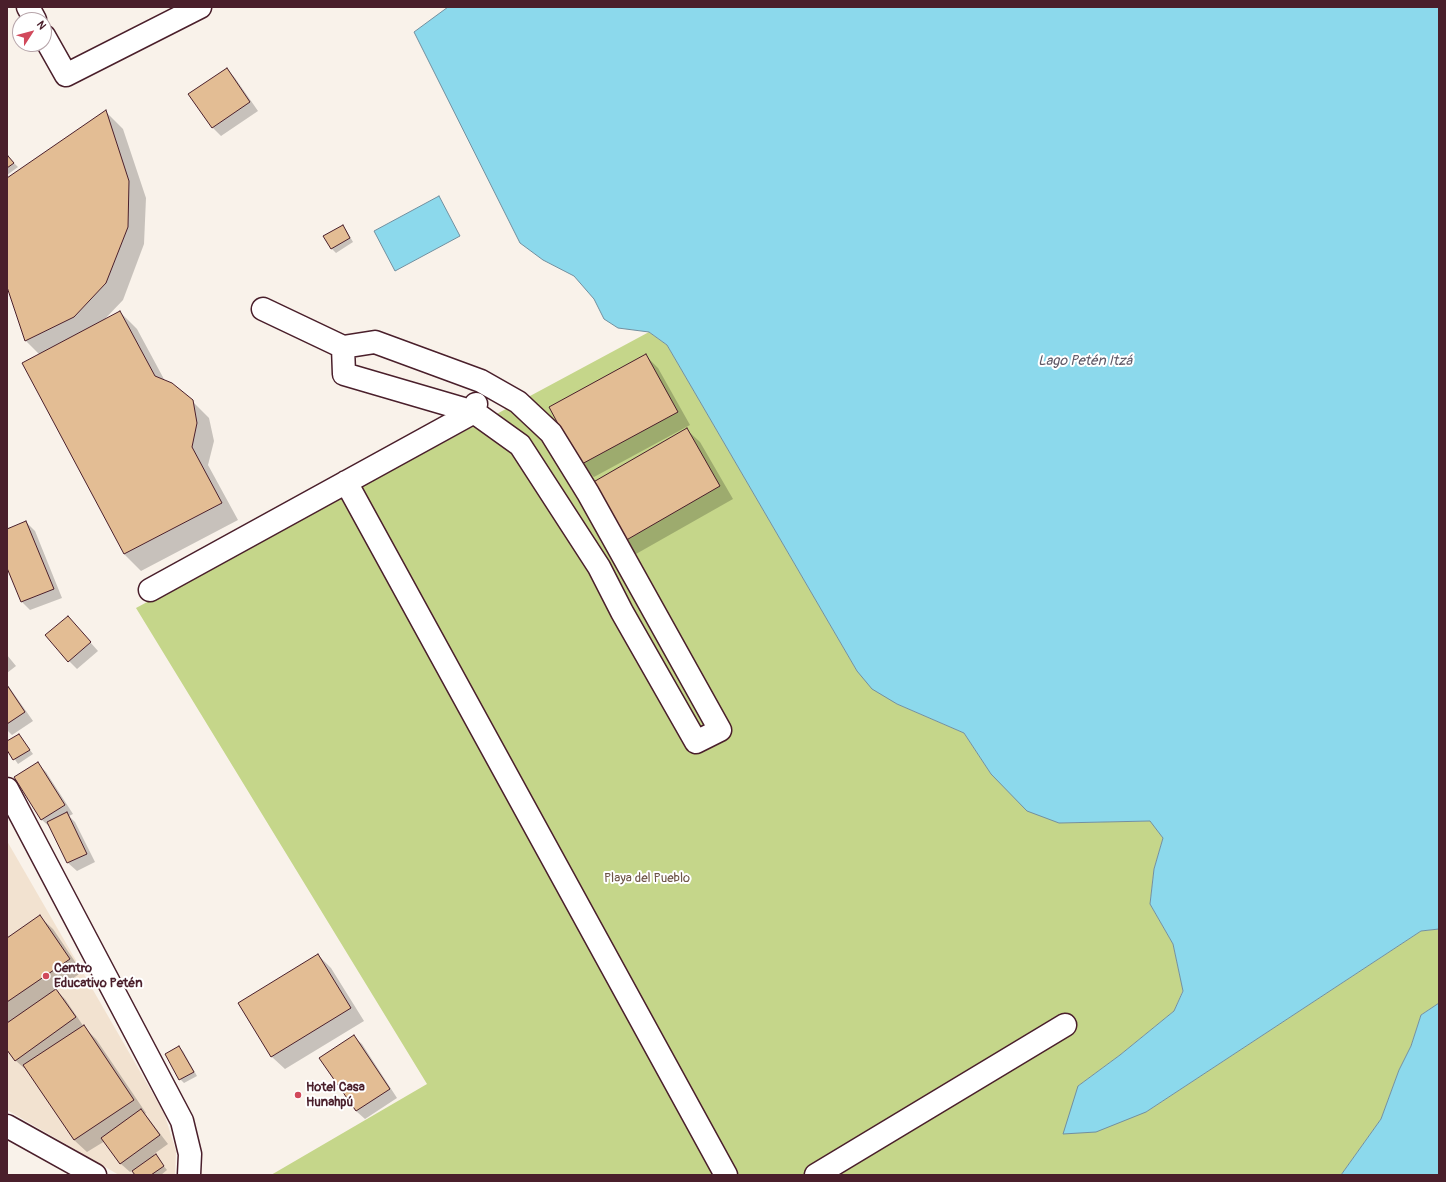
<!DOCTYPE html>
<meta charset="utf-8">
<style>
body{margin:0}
#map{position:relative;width:1446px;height:1182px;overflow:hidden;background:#f9f2ea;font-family:Pangolin,sans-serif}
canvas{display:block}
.frame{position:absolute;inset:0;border:8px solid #4a1f2b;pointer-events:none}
.north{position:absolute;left:12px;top:12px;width:40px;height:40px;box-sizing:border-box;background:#fff;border:1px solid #b7a5aa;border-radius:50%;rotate:54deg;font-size:11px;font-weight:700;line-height:16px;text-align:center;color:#4a1f2b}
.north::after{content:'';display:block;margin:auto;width:14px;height:18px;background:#d1495b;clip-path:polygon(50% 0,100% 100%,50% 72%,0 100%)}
</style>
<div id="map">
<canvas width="1446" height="1182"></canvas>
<div class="frame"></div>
<div class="north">N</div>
</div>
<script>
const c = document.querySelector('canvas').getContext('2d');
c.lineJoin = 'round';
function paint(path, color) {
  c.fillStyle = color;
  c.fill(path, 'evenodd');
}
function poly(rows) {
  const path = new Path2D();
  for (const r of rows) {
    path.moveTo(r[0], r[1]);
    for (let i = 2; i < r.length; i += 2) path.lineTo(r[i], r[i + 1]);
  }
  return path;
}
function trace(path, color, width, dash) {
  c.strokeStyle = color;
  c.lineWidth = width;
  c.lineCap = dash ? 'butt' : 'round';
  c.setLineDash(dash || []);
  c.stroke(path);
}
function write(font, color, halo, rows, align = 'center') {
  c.font = font + ' Pangolin,sans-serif';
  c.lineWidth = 4;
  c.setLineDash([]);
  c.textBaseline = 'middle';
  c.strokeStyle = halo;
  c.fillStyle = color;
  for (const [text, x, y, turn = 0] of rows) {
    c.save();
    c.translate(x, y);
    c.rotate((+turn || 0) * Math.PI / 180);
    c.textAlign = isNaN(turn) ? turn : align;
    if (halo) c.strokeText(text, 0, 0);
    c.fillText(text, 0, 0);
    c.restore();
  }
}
paint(poly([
 [7,841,164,1113,176,1151,175,1175,119,1175,7,1110]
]), '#f2e2d0');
paint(poly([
 [649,332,667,345,857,671,897,704,964,733,991,774,1059,823,1151,821,1163,838,1154,869,1150,904,1173,944,1183,990,1174,1011,1120,1055,1078,1086,1146,1112,1421,931,1439,929,1439,1003,1421,1015,1411,1046,1399,1070,1381,1119,1341,1175,271,1175,427,1084,136,608]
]), '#c5d68a');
const water = poly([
 [448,7,1439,7,1439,929,1421,931,1146,1112,1096,1132,1063,1134,1078,1086,1120,1055,1174,1011,1183,991,1173,944,1150,904,1154,869,1163,838,1150,821,1059,823,1027,811,991,774,964,733,897,704,872,689,857,671,667,345,649,332,618,328,604,319,594,299,574,276,543,260,520,243,414,32,448,7],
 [439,196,460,236,395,271,374,231,439,196],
 [1439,1003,1439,1175,1341,1175,1381,1119,1399,1070,1411,1046,1421,1015,1439,1003]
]);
paint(water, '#8cd9ec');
trace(water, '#728f9f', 1);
paint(poly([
 [227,69,235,78,258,111,221,136,213,128,190,94],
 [106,112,123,129,146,198,144,244,123,300,103,321,120,312,137,329,165,381,192,401,209,418,214,441,208,465,238,520,141,571,124,554,40,355,26,341,7,284,7,179],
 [8,157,18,167,7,175,7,158],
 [342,226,346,230,353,242,336,253,332,249,325,236],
 [645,355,658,368,690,425,594,477,581,464],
 [687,430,700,442,733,499,636,554,624,541],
 [26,522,35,531,62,598,30,610,22,602,7,565,7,530],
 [68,617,98,651,77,669,69,661],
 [7,655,16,666,7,673],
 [7,684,33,721,12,735,7,730],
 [19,735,33,754,18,764,7,748,7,742],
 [37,763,46,772,73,814,69,816,75,822,95,862,77,871,68,863,51,828,42,820,15,777],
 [40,917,53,929,82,972,56,990,65,999,84,1027,96,1039,146,1113,145,1114,168,1144,154,1154,167,1170,161,1175,136,1175,133,1170,130,1172,121,1164,105,1141,87,1152,74,1140,26,1067,24,1068,15,1060,7,1048,7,939],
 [318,955,331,968,364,1021,285,1069,272,1057,239,1003],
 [353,1036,362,1044,397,1098,365,1119,356,1111,321,1058],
 [179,1047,183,1051,197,1076,184,1083,180,1079]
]), '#0003');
const building = poly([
 [227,68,250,102,212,128,188,94,227,68],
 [106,110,129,181,128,227,106,283,74,317,25,341,7,287,7,178,106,110],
 [8,156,14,163,7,168,7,157,8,156],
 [343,225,350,238,331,249,323,236,343,225],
 [120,311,155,376,172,383,193,400,197,423,192,447,222,503,124,554,22,363,120,311],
 [646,354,678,412,580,465,549,407,646,354],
 [687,428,720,486,623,542,590,484,687,428],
 [26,521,54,589,21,602,7,568,7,529,26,521],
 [68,616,91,642,68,662,45,635,68,616],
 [7,685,25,712,7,724,7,685],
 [19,734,30,750,13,760,7,750,7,741,19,734],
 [38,762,65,805,41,820,14,777,38,762],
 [67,812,87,854,67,863,47,822,67,812],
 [40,915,70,959,7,1002,7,938,40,915],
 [318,954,351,1008,271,1057,238,1003,318,954],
 [56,989,76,1017,15,1061,7,1050,7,1023,56,989],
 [84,1025,134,1100,74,1140,23,1065,84,1025],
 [354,1035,390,1089,356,1111,319,1058,354,1035],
 [179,1046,194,1072,179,1080,165,1054,179,1046],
 [141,1109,160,1135,120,1164,101,1138,141,1109],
 [156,1154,164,1166,151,1175,135,1175,132,1171,156,1154]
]);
paint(building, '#e3bd94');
trace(building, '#4a1f2b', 1);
const minor = poly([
 [28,7,35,20],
 [44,36,66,75,200,7],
 [263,309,343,347,375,342,481,381,518,402,551,433,588,493,720,730,696,742,622,612,599,567,520,445,474,412,344,374,343,347],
 [346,482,726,1175],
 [150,590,474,412,476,404],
 [7,789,182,1121,190,1154,189,1175],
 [7,1126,95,1175],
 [816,1175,1065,1025]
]);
trace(minor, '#4a1f2b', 25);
trace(minor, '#fff', 22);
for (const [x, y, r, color] of [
 [46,976,4,"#d1495b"],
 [298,1095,4,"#d1495b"]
]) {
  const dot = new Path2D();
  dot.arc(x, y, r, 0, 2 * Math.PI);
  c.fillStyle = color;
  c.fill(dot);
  trace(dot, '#fff', 1.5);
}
write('13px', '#6f5648', '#fff', [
 ["Playa del Pueblo",647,879]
]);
write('bold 13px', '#4a1f2b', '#fff', [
 ["Centro",54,969],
 ["Educativo Petén",54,984],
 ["Hotel Casa",306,1088],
 ["Hunahpú",306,1103]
], 'left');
write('italic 14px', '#5e5765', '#fff', [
 ["Lago Petén Itzá",1085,361]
]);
</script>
